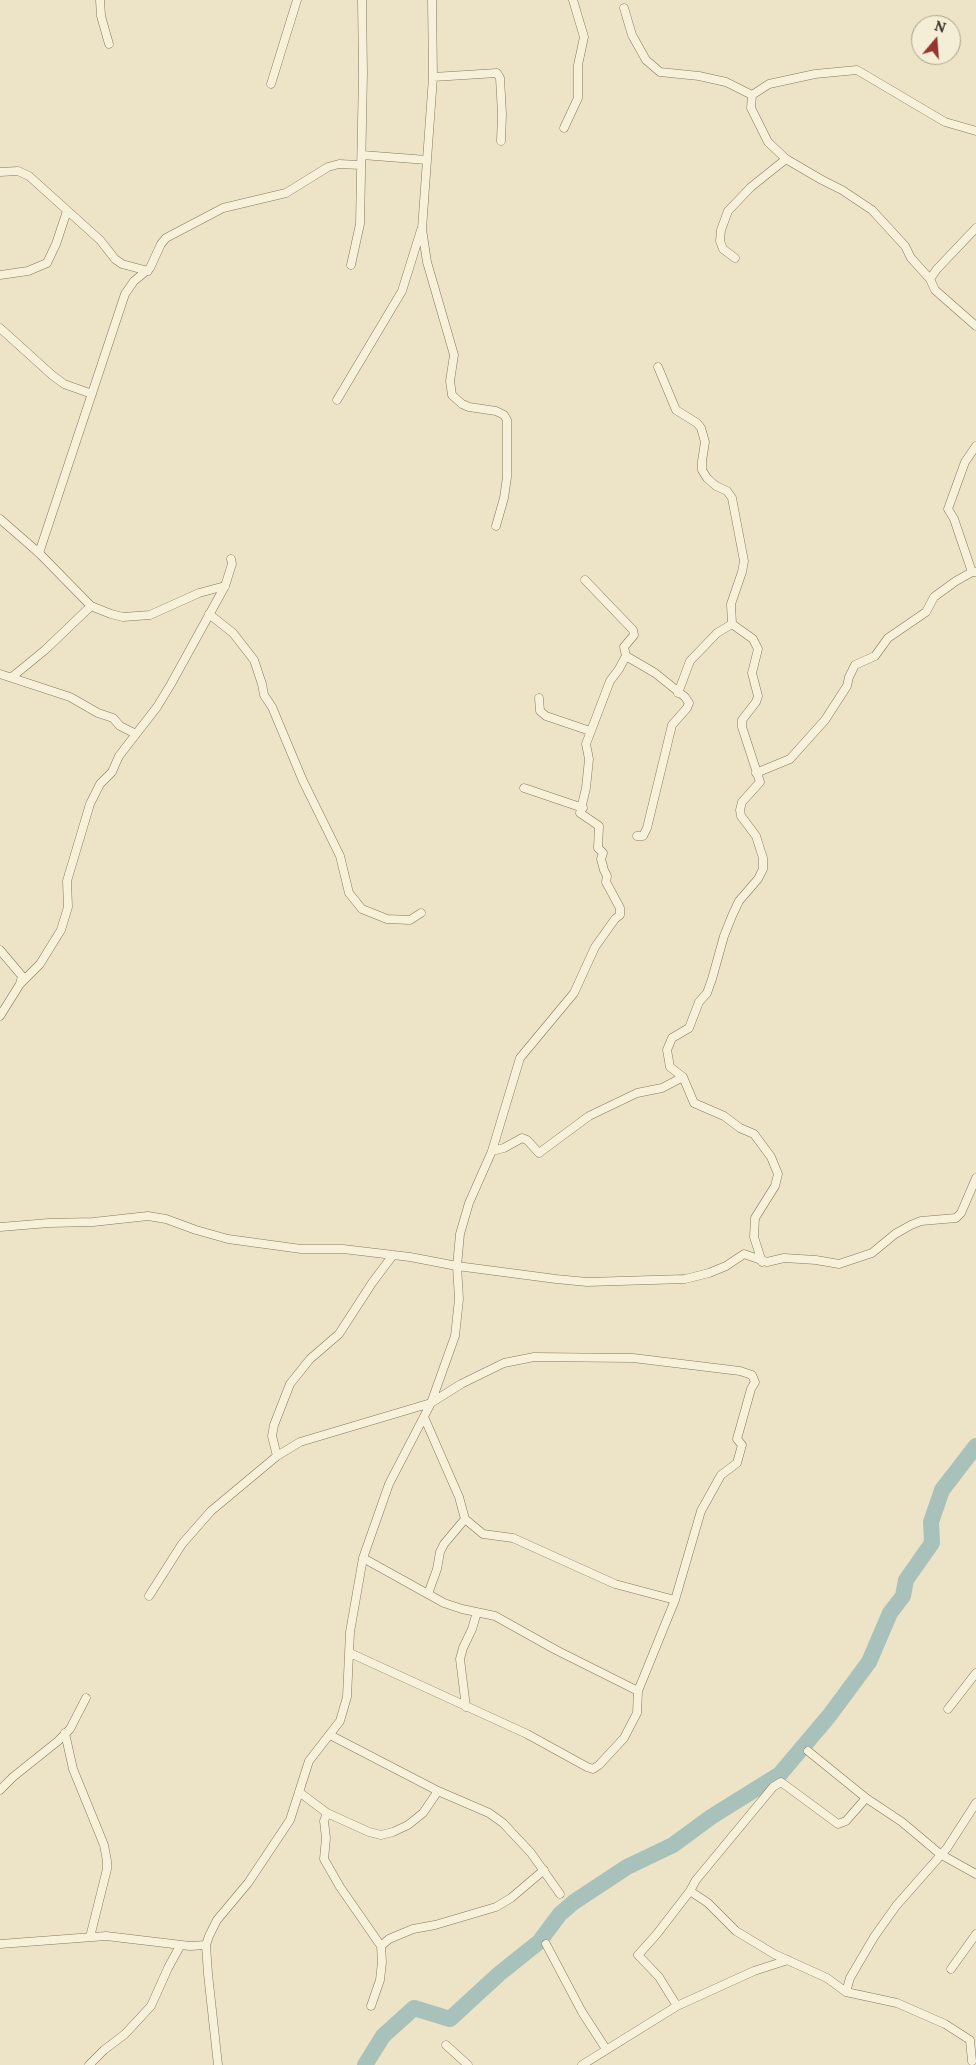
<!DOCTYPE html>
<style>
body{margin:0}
#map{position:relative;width:976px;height:2065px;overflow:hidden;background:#ede4c7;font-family:Lora,serif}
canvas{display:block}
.north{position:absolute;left:911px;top:15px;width:50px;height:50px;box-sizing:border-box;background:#f4eed6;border:1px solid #a9a18d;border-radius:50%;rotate:18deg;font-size:14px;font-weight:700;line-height:20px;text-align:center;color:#382d20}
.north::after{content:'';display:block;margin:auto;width:18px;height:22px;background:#94352f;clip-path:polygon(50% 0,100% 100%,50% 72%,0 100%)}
</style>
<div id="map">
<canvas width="976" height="2065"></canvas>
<div class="north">N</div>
</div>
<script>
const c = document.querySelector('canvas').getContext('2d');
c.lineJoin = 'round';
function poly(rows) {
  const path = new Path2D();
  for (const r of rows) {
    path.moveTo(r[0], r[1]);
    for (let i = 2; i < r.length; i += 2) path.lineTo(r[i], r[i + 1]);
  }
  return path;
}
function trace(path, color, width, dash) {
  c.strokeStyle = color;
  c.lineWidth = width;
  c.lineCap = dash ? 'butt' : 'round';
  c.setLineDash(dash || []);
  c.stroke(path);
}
trace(poly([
 [365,2065,383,2036,414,2008,450,2019,499,1974,539,1942,560,1914,574,1902,627,1867,673,1845,711,1817,780,1774,829,1716,869,1662,890,1613,903,1596,906,1580,932,1543,931,1522,942,1490,976,1446]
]), '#a8c1bb', 16);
const street = poly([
 [100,0,101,16,109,44],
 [432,0,433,77,422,229,427,262,454,355,450,381,452,395,462,404,469,407,496,411,504,415,507,420,507,477,504,498,496,526],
 [624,8,632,35,646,60,660,72,699,76,726,82,752,95,769,84,815,74,857,70,945,122,976,131],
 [433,77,497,73,500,78,502,114,501,141],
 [271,84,297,0],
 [752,95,751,108,768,142,786,159,822,180,842,190,872,210,905,246,911,258,930,279,935,290,976,326],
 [564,128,578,98,578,65,584,37,573,0],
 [362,155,427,160],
 [0,172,18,171,29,176,100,240,115,259,122,264,148,271],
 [735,258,723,249,720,241,721,230,728,211,751,187,786,159],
 [351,265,360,224,363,73,362,0],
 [0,275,28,271,47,263,56,244,67,211],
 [930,279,937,269,976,228],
 [0,328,52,375,64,384,92,394],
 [658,367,676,410,697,423,701,428,705,442,702,461,702,470,707,478,716,486,727,491,732,498,744,561,742,572,731,604,732,624],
 [337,400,402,291,421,230],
 [0,519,39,553,91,606,111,614,123,617,150,615,199,593,225,586],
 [39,553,125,294,134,281,150,268,161,244,166,238,223,208,286,193,328,167,339,164,360,165],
 [972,572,954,519,948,509,965,462,976,446],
 [585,580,633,630,634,635,624,647,626,656,655,673,685,697,689,703,687,708,672,725,647,828,643,836,637,836],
 [209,614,233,633,254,660,262,684,264,695,272,707,303,781,340,856,349,893,362,909,387,919,410,920,421,913],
 [732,624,753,639,758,649,752,673,758,696,756,702,742,720,742,727,760,782,742,802,740,810,741,816,756,836,763,858,763,869,758,879,739,901,732,916,724,936,712,979,707,993,699,1002,689,1028,672,1038,667,1050,670,1067,683,1077,694,1103,724,1116,740,1128,754,1134,771,1157,778,1174,775,1186,755,1218,754,1237,762,1262],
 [0,674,70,697,98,713,113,718,120,726,136,734],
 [12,677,45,650,91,606],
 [678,693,690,661,717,633,732,624],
 [539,698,540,711,546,716,590,731],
 [756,773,790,759,825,720,847,686,849,677,855,665,875,656,888,638,926,612,934,597,956,581,972,572,976,572],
 [524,788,583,808],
 [0,950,22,976,20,984],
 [0,1016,20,984,40,964,61,930,68,907,67,881,90,804,100,784,112,772,119,756,157,707,171,684,225,586,232,564,231,559],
 [492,1151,504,1148,522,1138,527,1140,539,1153,589,1116,637,1093,662,1088,683,1077],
 [0,1227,49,1223,93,1222,148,1216,166,1219,196,1230,228,1239,301,1249,343,1249,410,1257,457,1266,556,1279,587,1282,685,1279,709,1273,726,1266,744,1254,767,1262,784,1258,816,1260,839,1264,872,1253,895,1234,911,1225,921,1221,956,1218,961,1213,976,1178],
 [424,1417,459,1497,465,1519,483,1534,513,1538,615,1584,675,1600],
 [277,1456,272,1436,274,1425,290,1384,310,1359,339,1334,372,1283,393,1255],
 [363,1558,444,1603,462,1609,495,1616,556,1650,638,1691],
 [428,1594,437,1569,440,1552,444,1544,465,1519],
 [149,1596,182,1544,211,1511,277,1456,300,1442,431,1403,461,1384,504,1363,534,1357,633,1358,740,1371,752,1375,755,1382,751,1389,737,1439,742,1445,737,1463,721,1475,701,1511,675,1600,638,1691,637,1713,624,1738,599,1765,593,1769,587,1767,527,1734,350,1653],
 [466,1707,460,1659,463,1648,472,1629,477,1612],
 [948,1709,976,1673],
 [65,1733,73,1769,104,1845,107,1861,107,1869,90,1937],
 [330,1735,438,1791,489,1813,503,1823,531,1853,560,1894],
 [808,1751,866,1798,902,1822,940,1854,976,1874],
 [0,1790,13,1777,58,1741,70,1729,86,1698],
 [299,1792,327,1813,369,1832,381,1835,393,1832,408,1825,423,1813,438,1791],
 [327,1813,324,1821,326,1838,324,1859,340,1887,381,1946,382,1962,380,1980,371,2006],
 [690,1891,708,1903,736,1931,774,1954,827,1978,846,1992,897,2003,945,2024,970,2040,972,2061],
 [0,1944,106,1936,190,1946,206,1945],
 [546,1944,582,2012,606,2049],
 [381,1946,389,1939,413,1929,435,1925,496,1907,511,1898,544,1870],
 [951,1969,976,1934],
 [846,1992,850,1978,874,1937,896,1906,947,1848,976,1803],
 [677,2006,659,1977,638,1955,656,1935,690,1891,696,1880,773,1787,781,1782,838,1824,846,1821,866,1798],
 [446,2045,468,2065],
 [89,2065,104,2050,125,2034,151,2006,168,1968,180,1946],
 [218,2065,208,1974,206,1945,209,1936,217,1920,248,1883,290,1820,309,1761,340,1721,347,1697,350,1632,363,1558,389,1484,431,1403,455,1336,459,1299,457,1266,460,1234,469,1203,492,1151,520,1058,574,993,595,947,615,919,620,915,620,908,606,882,607,876,604,870,601,859,603,853,598,848,599,826,580,813,586,788,589,759,586,744,610,681,619,669,626,656],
 [582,2065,677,2006,754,1971,788,1960]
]);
trace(street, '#88765d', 9);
trace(street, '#f8f1da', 8);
</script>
